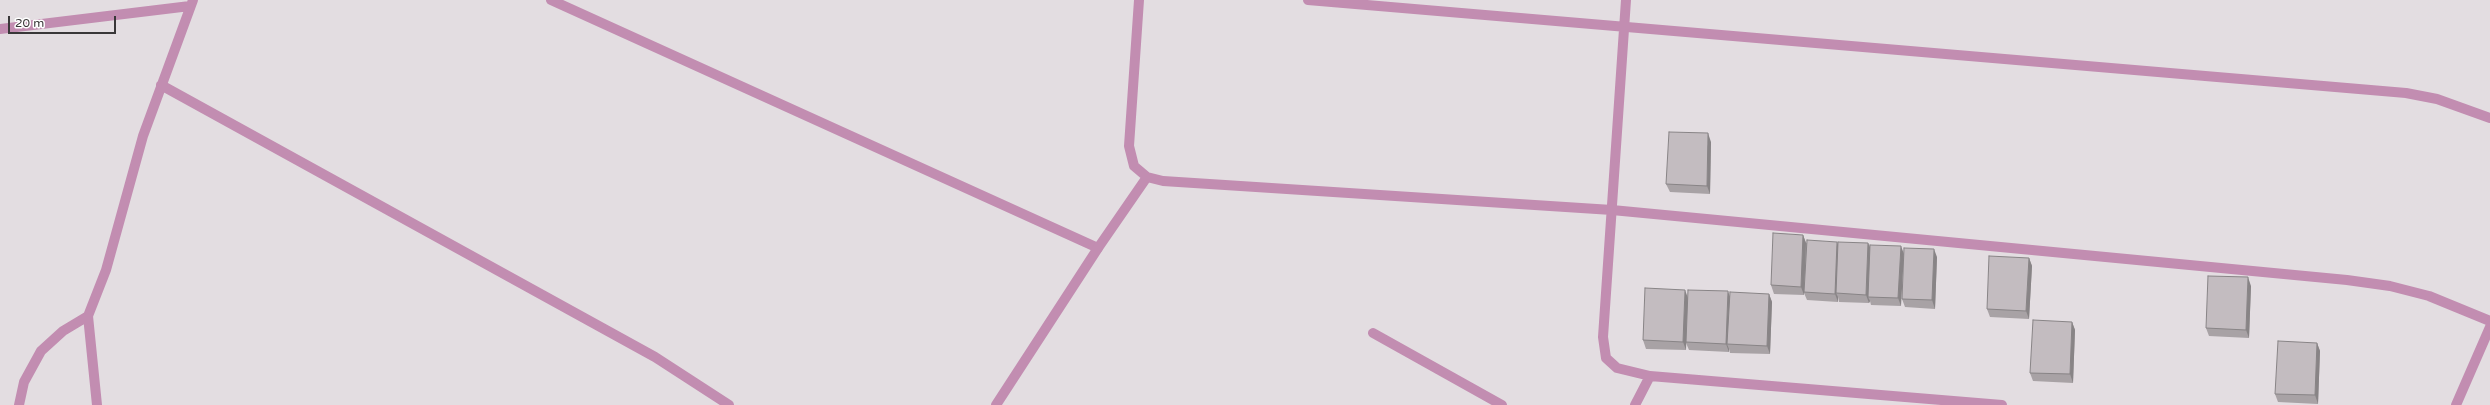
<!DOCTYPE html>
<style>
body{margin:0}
#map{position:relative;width:2490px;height:405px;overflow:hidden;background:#e3dde1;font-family:"Varela Round",sans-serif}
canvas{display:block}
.scale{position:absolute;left:8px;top:16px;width:108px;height:18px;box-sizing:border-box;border:2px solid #393738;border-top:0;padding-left:5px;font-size:12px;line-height:14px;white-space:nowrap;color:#393738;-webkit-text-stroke:3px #fff;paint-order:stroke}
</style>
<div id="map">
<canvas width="2490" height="405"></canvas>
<div class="scale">20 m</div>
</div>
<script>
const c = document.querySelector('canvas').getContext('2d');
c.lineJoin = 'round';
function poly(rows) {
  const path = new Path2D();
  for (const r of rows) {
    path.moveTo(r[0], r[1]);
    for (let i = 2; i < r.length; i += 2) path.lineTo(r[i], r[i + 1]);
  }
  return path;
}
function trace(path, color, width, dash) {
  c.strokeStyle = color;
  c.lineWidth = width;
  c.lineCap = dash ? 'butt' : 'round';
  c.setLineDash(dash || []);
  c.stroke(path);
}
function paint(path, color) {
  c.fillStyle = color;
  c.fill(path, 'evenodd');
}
trace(poly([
 [551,0,1098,248]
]), '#c28db1', 10);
trace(poly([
 [1139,0,1129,146,1134,166,1147,177,1163,181,1612,210,2347,280,2390,286,2429,296,2490,321],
 [1308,0,2406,93,2437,99,2490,118],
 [1626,0,1603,337,1606,358,1617,368,1650,376,2002,405],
 [0,29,190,6],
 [161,85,655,357,729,405],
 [1373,333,1502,405],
 [19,405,24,382,41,351,63,331,88,316],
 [97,405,88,316,106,270,143,136,193,0],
 [996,405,1098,248,1147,177],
 [1635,405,1650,376],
 [2456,405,2490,327]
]), '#c28db1', 10);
paint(poly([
 [1711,142,1710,194,1670,192,1666,184],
 [1803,235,1806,243,1838,246,1868,243,1870,247,1901,246,1901,306,1871,305,1870,301,1869,303,1839,302,1838,297,1838,302,1807,300,1804,293,1804,295,1774,294,1771,285],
 [1937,257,1935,309,1905,307,1902,299],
 [2029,258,2032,266,2029,319,1990,317,1987,309],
 [2251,286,2249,338,2209,336,2206,328],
 [1769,294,1772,302,1770,354,1730,353,1729,349,1729,352,1689,350,1686,343,1686,350,1646,349,1643,340,1688,298],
 [2072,322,2075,330,2073,383,2033,381,2030,373],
 [2317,343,2320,351,2318,404,2278,402,2275,394]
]), '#a8a2a5');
paint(poly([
 [1708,133,1711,142,1710,194,1707,186],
 [1803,235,1806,243,1804,295,1801,287],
 [1837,242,1840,250,1836,293,1838,297,1838,302,1835,294],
 [1868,243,1872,252,1868,297,1870,301,1869,303,1866,295],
 [1901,246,1904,254,1901,306,1898,298],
 [1934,249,1937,257,1935,309,1932,300],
 [2029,258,2032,266,2029,319,2026,311],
 [2248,277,2251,286,2249,338,2246,330],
 [1685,290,1688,298,1686,350,1683,342],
 [1728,291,1731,300,1727,344,1729,349,1729,352,1726,344],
 [1769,294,1772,302,1770,354,1767,346],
 [2072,322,2075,330,2073,383,2070,374],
 [2317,343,2320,351,2318,404,2315,395]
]), '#888486');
const building = poly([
 [1669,132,1708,133,1707,186,1666,184,1669,132],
 [1773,233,1803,235,1801,287,1771,285,1773,233],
 [1807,240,1837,242,1835,294,1804,292,1807,240],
 [1838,242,1868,243,1866,295,1836,293,1838,242],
 [1870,245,1901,246,1898,298,1868,297,1870,245],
 [1904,248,1934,249,1932,300,1902,299,1904,248],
 [1989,256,2029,258,2026,311,1987,309,1989,256],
 [2208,276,2248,277,2246,330,2206,328,2208,276],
 [1645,288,1685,290,1683,342,1643,340,1645,288],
 [1688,290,1728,291,1726,344,1686,342,1688,290],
 [1730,292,1769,294,1767,346,1727,344,1730,292],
 [2033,320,2072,322,2070,374,2030,373,2033,320],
 [2278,341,2317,343,2315,395,2275,394,2278,341]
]);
paint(building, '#c3bcc0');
trace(building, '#888486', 1);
</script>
